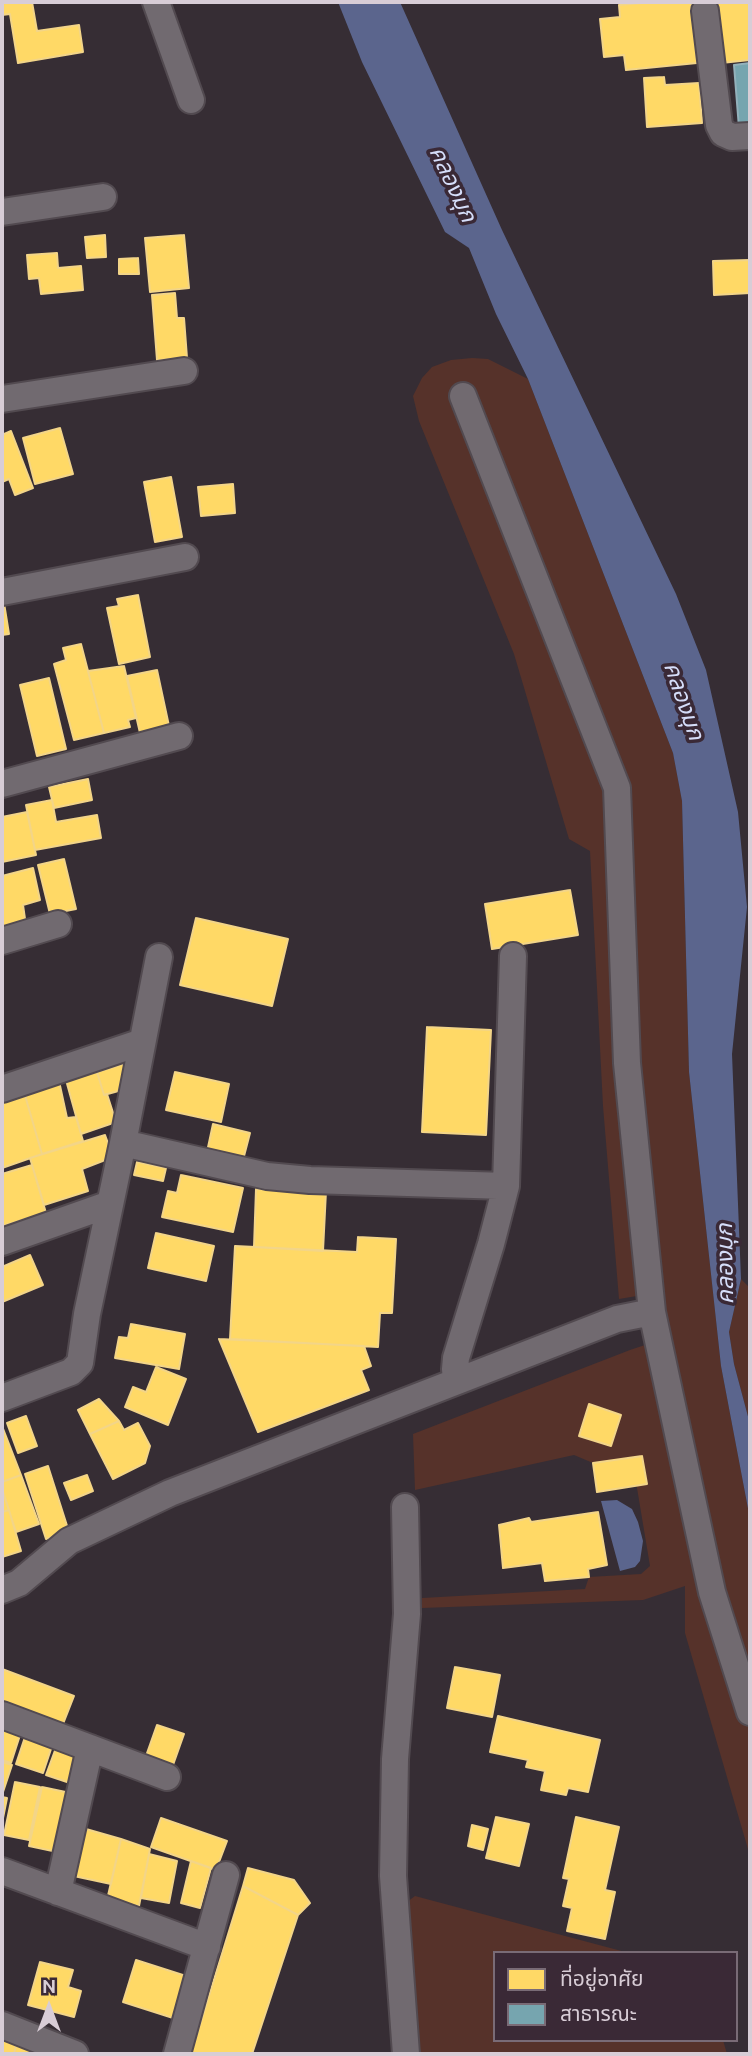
<!DOCTYPE html>
<meta charset="utf-8">
<style>
body{margin:0}
#map{position:relative;width:752px;height:2056px;overflow:hidden;background:#362d34;font-family:Ubuntu,"Noto Sans Thai",sans-serif}
canvas{display:block}
.frame{position:absolute;inset:0;border:4px solid #d8cdd6;pointer-events:none}
.legend{position:absolute;left:493px;top:1951px;width:245px;height:91px;box-sizing:border-box;background:#3a2936;border:2px solid #796b76;margin:0;padding:9px 12px;list-style:none;font-size:21px;color:#d8cdd6}
.legend li{display:flex;align-items:center;gap:14px;height:35px}
.legend b{width:35px;border:2px solid #796b76}
.north{position:absolute;left:14px;top:1972px;width:70px;height:70px;-webkit-text-stroke:5px #3a2936;paint-order:stroke;rotate:0deg;font-size:19px;font-weight:700;line-height:28px;text-align:center;color:#d8cdd6}
.north::after{content:'';display:block;margin:auto;width:24px;height:32px;background:#d8cdd6;clip-path:polygon(50% 0,100% 100%,50% 72%,0 100%)}
</style>
<div id="map">
<canvas width="752" height="2056"></canvas>
<div class="frame"></div>
<ul class="legend">
<li><b style="height:19px;background:#ffd966"></b>ที่อยู่อาศัย</li>
<li><b style="height:19px;background:#76a5af"></b>สาธารณะ</li>
</ul>
<div class="north">N</div>
</div>
<script>
const c = document.querySelector('canvas').getContext('2d');
c.lineJoin = 'round';
function paint(path, color) {
  c.fillStyle = color;
  c.fill(path, 'evenodd');
}
function poly(rows) {
  const path = new Path2D();
  for (const r of rows) {
    path.moveTo(r[0], r[1]);
    for (let i = 2; i < r.length; i += 2) path.lineTo(r[i], r[i + 1]);
  }
  return path;
}
function trace(path, color, width, dash) {
  c.strokeStyle = color;
  c.lineWidth = width;
  c.lineCap = dash ? 'butt' : 'round';
  c.setLineDash(dash || []);
  c.stroke(path);
}
function write(font, color, halo, rows, align = 'center') {
  c.font = font + ' Ubuntu,"Noto Sans Thai",sans-serif';
  c.lineWidth = 7;
  c.setLineDash([]);
  c.textBaseline = 'middle';
  c.strokeStyle = halo;
  c.fillStyle = color;
  for (const [text, x, y, turn = 0] of rows) {
    c.save();
    c.translate(x, y);
    c.rotate((+turn || 0) * Math.PI / 180);
    c.textAlign = isNaN(turn) ? turn : align;
    if (halo) c.strokeText(text, 0, 0);
    c.fillText(text, 0, 0);
    c.restore();
  }
}
paint(poly([
 [472,358,488,359,528,379,673,753,682,801,689,1072,721,1366,750,1519,750,1856,685,1633,685,1586,643,1600,422,1608,422,1598,585,1589,589,1577,641,1574,650,1566,632,1458,593,1463,574,1455,415,1490,413,1434,630,1350,666,1338,638,1062,630,787,472,385,448,394,606,789,637,1296,619,1299,603,1106,590,851,569,839,514,654,419,421,413,396,422,378,432,367,451,360],
 [741,1279,750,1288,750,1424,734,1364,729,1332],
 [415,1896,629,1953,495,1953,495,2040,723,2040,727,2054,419,2054,407,1902]
]), '#56322a');
paint(poly([
 [338,2,400,2,502,230,676,594,706,670,738,812,747,907,732,1054,741,1279,729,1332,734,1364,750,1424,750,1519,721,1366,689,1072,682,801,673,753,528,379,496,314,469,248,445,232,362,62],
 [617,1500,632,1509,638,1522,643,1541,640,1561,635,1567,620,1571,601,1501]
]), '#5b658d');
const homes = poly([
 [2,2,32,2,37,31,79,25,83,52,18,63,10,14,2,15,2,2],
 [653,2,691,2,697,63,626,70,624,55,604,57,600,19,620,17,619,5,653,2],
 [715,2,750,2,750,60,721,63,715,2],
 [664,77,665,85,699,83,702,123,647,127,644,78,664,77],
 [105,235,106,257,87,258,85,237,105,235],
 [184,235,189,288,150,292,145,238,184,235],
 [57,253,58,268,81,266,83,290,41,294,39,278,29,279,27,255,57,253],
 [138,258,139,274,119,274,119,259,138,258],
 [750,260,750,293,714,295,713,261,750,260],
 [175,293,177,318,184,318,187,358,157,360,152,295,175,293],
 [60,428,73,474,35,484,23,438,60,428],
 [11,431,33,488,15,495,9,479,2,482,2,435,11,431],
 [171,477,182,537,155,542,144,482,171,477],
 [233,484,235,513,201,516,198,487,233,484],
 [138,595,150,657,119,664,107,608,119,606,117,599,138,595],
 [2,603,4,603,9,634,2,635,2,603],
 [81,644,104,733,74,740,54,664,66,660,63,648,81,644],
 [124,666,136,718,128,720,130,727,104,733,88,671,124,666],
 [157,670,169,726,140,733,127,676,157,670],
 [49,678,66,749,37,756,20,685,49,678],
 [88,779,92,800,54,808,49,787,88,779],
 [52,800,56,822,97,815,101,838,35,850,26,805,52,800],
 [27,812,36,855,2,862,2,817,27,812],
 [64,859,76,909,50,914,38,865,64,859],
 [33,868,40,900,23,905,26,926,2,932,2,876,33,868],
 [570,890,578,935,492,949,485,904,570,890],
 [196,918,288,939,272,1006,180,985,196,918],
 [427,1027,491,1030,486,1135,422,1132,427,1027],
 [127,1063,122,1090,104,1095,97,1072,127,1063],
 [97,1072,104,1095,107,1094,116,1122,81,1134,66,1080,97,1072],
 [175,1072,229,1084,221,1122,166,1110,175,1072],
 [59,1081,67,1118,76,1117,83,1141,42,1154,24,1092,59,1081],
 [24,1092,42,1154,2,1168,2,1101,24,1092],
 [213,1124,250,1133,243,1160,207,1152,213,1124],
 [105,1135,113,1157,82,1169,88,1191,44,1205,30,1158,105,1135],
 [137,1162,166,1168,163,1181,134,1175,137,1162],
 [32,1165,46,1213,2,1226,2,1174,32,1165],
 [181,1175,243,1188,233,1232,162,1217,168,1191,177,1193,181,1175],
 [256,1189,326,1191,323,1251,254,1247,256,1189],
 [156,1233,214,1246,206,1281,148,1268,156,1233],
 [358,1237,396,1239,392,1313,380,1313,378,1347,230,1339,235,1246,357,1252,358,1237],
 [30,1255,43,1285,2,1302,2,1267,30,1255],
 [131,1324,185,1334,179,1369,115,1358,119,1337,128,1338,131,1324],
 [219,1339,364,1346,371,1366,361,1370,369,1390,258,1432,219,1339],
 [156,1367,186,1379,168,1425,125,1407,133,1387,146,1392,156,1367],
 [99,1399,119,1421,90,1434,78,1410,99,1399],
 [589,1404,621,1415,611,1446,579,1436,589,1404],
 [26,1416,37,1446,18,1453,7,1423,26,1416],
 [119,1421,124,1430,138,1423,150,1446,145,1463,113,1479,90,1434,119,1421],
 [2,1426,21,1475,2,1482,2,1426],
 [642,1456,647,1484,597,1492,593,1463,642,1456],
 [48,1466,69,1532,46,1539,25,1474,48,1466],
 [21,1475,39,1524,16,1532,2,1489,2,1482,21,1475],
 [87,1475,93,1491,71,1500,64,1483,87,1475],
 [2,1489,9,1510,2,1512,2,1489],
 [9,1510,21,1551,2,1557,2,1512,9,1510],
 [598,1512,607,1565,588,1569,589,1577,545,1581,542,1563,503,1568,499,1525,529,1518,531,1522,598,1512],
 [455,1667,500,1675,492,1717,447,1708,455,1667],
 [2,1669,74,1696,63,1724,2,1701,2,1669],
 [498,1716,600,1740,588,1792,568,1788,566,1795,541,1790,545,1771,526,1767,528,1760,490,1752,498,1716],
 [157,1725,184,1734,173,1765,146,1756,157,1725],
 [2,1726,21,1732,11,1763,2,1760,2,1726],
 [26,1734,53,1743,43,1773,16,1764,26,1734],
 [57,1745,84,1754,73,1784,46,1775,57,1745],
 [2,1762,12,1765,3,1792,2,1792,2,1762],
 [15,1782,40,1787,29,1840,4,1835,15,1782],
 [42,1787,75,1794,62,1853,29,1846,42,1787],
 [2,1797,7,1798,2,1823,2,1797],
 [496,1817,529,1824,519,1866,486,1858,496,1817],
 [576,1817,619,1827,605,1890,615,1892,605,1939,567,1931,572,1908,563,1906,569,1879,563,1878,576,1817],
 [161,1818,227,1841,216,1870,151,1847,161,1818],
 [472,1825,488,1829,483,1850,468,1846,472,1825],
 [79,1827,121,1839,111,1884,69,1875,79,1827],
 [121,1839,150,1849,139,1906,107,1900,121,1839],
 [149,1854,177,1861,169,1903,141,1898,149,1854],
 [191,1861,211,1868,200,1908,181,1903,191,1861],
 [248,1868,294,1880,310,1903,298,1915,243,1886,248,1868],
 [243,1886,298,1915,252,2054,191,2054,243,1886],
 [136,1960,186,1976,173,2018,123,2002,136,1960],
 [40,1962,73,1970,68,1987,81,1991,74,2017,28,2005,40,1962],
 [2,2037,17,2041,14,2054,2,2054,2,2037],
 [17,2041,44,2054,14,2054,17,2041]
]);
paint(homes, '#ffd966');
trace(homes, '#f3d588', 2);
const public = poly([
 [750,63,750,127,739,128,734,65,750,63]
]);
paint(public, '#76a5af');
trace(public, '#93b1bb', 2);
const minor = poly([
 [156,2,191,100],
 [705,11,719,125,723,133,732,137,750,136],
 [2,212,103,197],
 [463,396,617,788,627,1063,652,1312,712,1592,750,1712],
 [2,399,184,371],
 [2,592,185,557],
 [2,784,179,736],
 [2,941,58,924],
 [2,1089,142,1042],
 [123,1143,267,1176,310,1180,506,1186],
 [2,1242,110,1204],
 [456,1381,455,1369,456,1358,491,1244,506,1186,513,956],
 [2,1398,71,1372,80,1363,87,1314,123,1143,159,957],
 [405,1507,407,1614,395,1759,393,1876,406,2054],
 [2,1590,19,1583,69,1541,170,1493,617,1319,652,1312],
 [2,1715,167,1777],
 [2,1871,207,1947],
 [58,1892,90,1748],
 [2,2025,75,2054],
 [177,2054,226,1875]
]);
trace(minor, '#524a50', 30);
trace(minor, '#716a70', 26);
write('italic 23px', '#d5ddf9', '#3a2936', [
 ["คลองมุก",453,184,65],
 ["คลองมุก",684,701,71],
 ["คลองมุก",725,1264,-91]
]);
</script>
